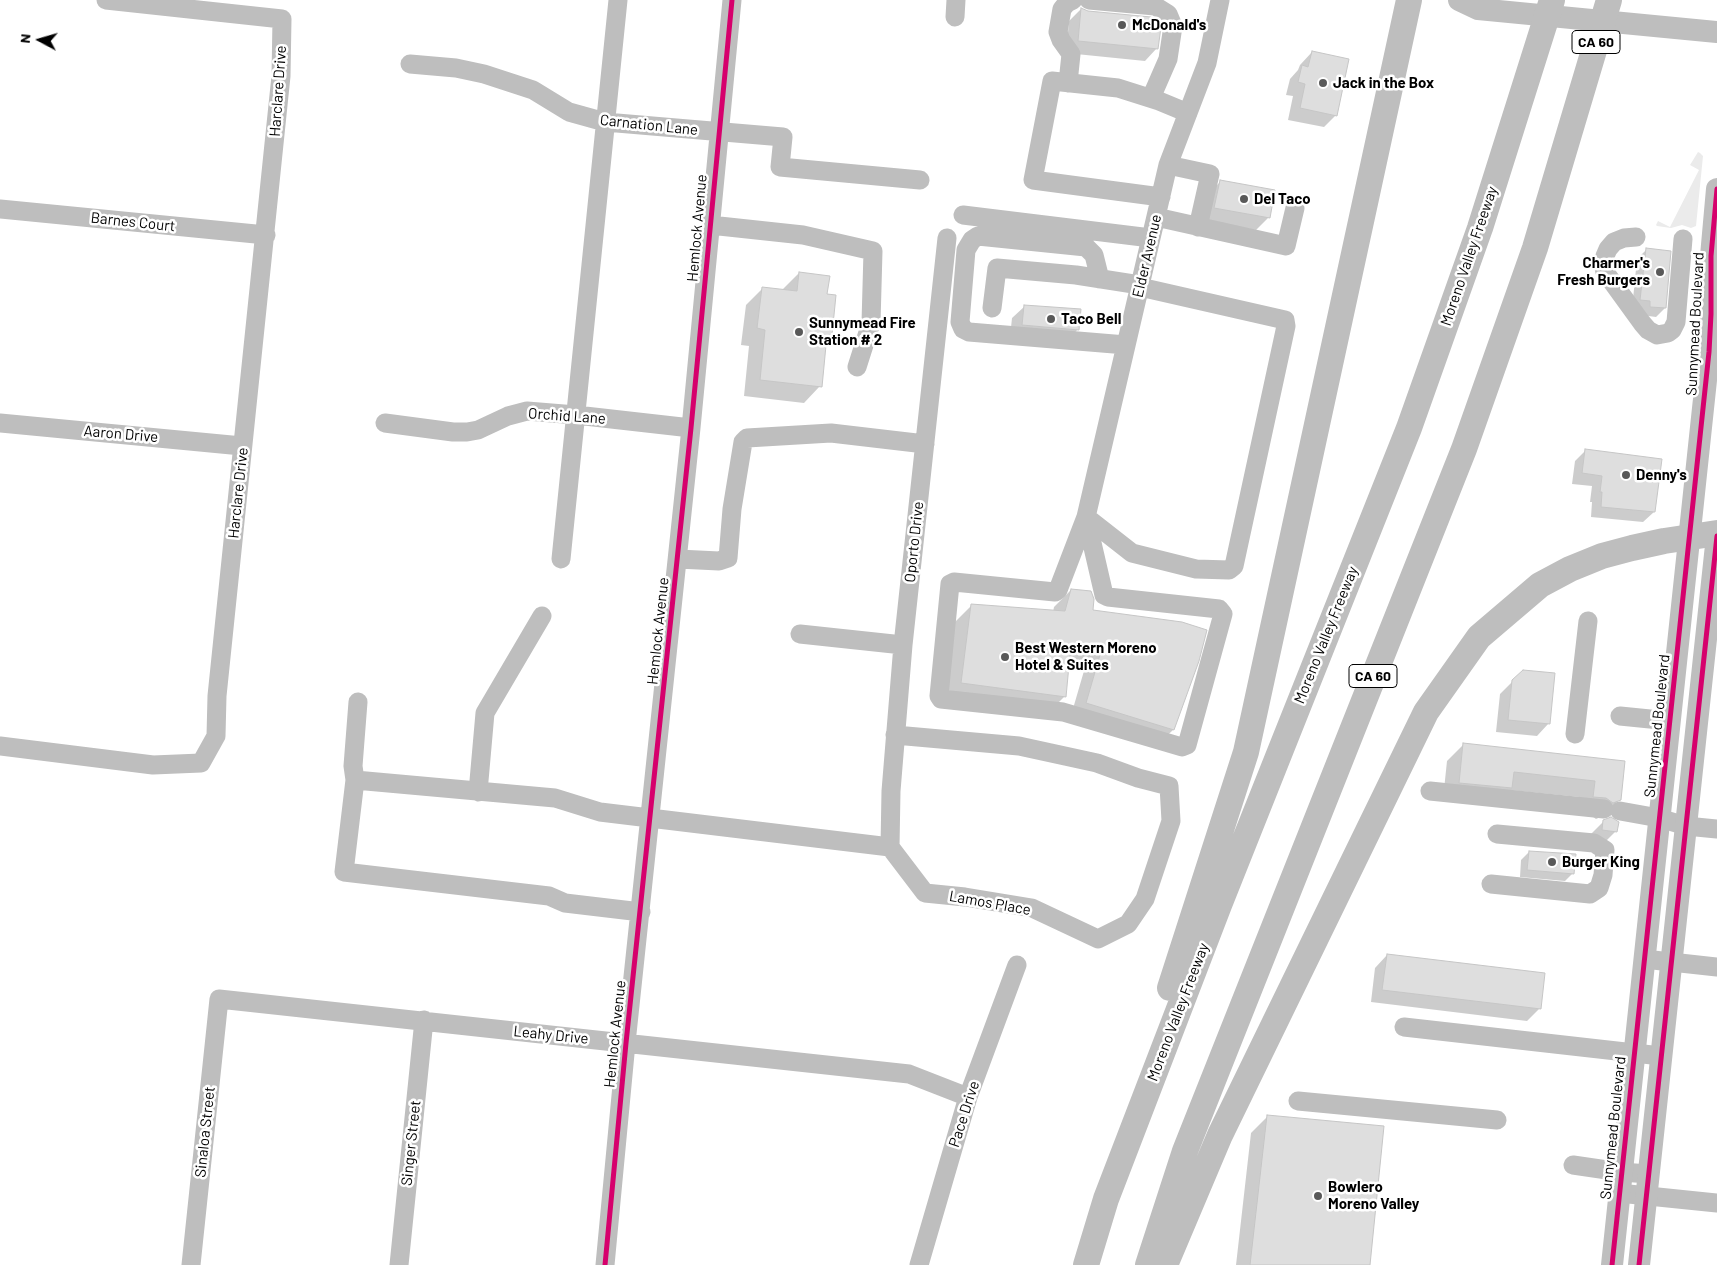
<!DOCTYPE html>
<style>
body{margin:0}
#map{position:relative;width:1717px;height:1265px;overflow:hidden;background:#fff;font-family:Barlow,sans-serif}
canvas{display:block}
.north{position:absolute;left:15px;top:15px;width:50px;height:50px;-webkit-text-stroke:4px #fff;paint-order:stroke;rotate:276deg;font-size:14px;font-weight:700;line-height:20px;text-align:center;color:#000}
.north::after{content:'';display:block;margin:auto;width:18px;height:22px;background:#000;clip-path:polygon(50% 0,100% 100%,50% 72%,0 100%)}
</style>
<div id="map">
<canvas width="1717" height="1265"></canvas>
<div class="north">N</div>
</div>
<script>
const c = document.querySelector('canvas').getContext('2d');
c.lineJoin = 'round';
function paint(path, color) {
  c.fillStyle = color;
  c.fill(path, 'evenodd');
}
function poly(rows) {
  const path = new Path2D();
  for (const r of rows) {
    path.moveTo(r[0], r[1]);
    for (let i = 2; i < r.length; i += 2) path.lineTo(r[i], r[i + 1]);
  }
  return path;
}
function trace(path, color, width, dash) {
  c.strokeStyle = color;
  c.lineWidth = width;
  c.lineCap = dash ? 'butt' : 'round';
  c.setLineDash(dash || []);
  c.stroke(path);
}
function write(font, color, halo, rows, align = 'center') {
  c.font = font + ' Barlow,sans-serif';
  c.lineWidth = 5;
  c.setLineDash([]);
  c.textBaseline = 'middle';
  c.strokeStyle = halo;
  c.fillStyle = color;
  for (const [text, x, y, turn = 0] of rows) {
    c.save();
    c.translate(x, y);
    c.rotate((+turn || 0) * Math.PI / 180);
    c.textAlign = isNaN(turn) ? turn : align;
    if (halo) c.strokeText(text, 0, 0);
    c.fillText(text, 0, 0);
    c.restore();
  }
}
paint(poly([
 [1698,152,1700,153,1703,156,1696,226,1691,228,1682,225,1671,228,1657,226,1656,225,1658,221,1670,227,1699,170,1690,165]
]), '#ebebeb');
paint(poly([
 [1081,9,1157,48,1145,61,1066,53,1069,21],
 [1312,52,1336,115,1324,127,1288,120,1293,96,1286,95,1290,79,1298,70,1300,65],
 [1221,181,1268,218,1256,230,1202,220,1208,194],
 [1646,250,1665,308,1656,317,1641,315,1632,309,1637,259],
 [799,273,826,296,831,334,825,340,820,386,804,403,744,396,749,346,741,345,746,305,763,288,782,290],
 [1025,306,1078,329,1066,342,1010,337,1012,318],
 [1586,450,1654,512,1643,522,1591,517,1592,502,1590,502,1592,486,1572,484,1575,461],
 [1071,590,1092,611,1197,660,1173,730,1156,746,1070,719,1086,664,1068,662,1065,696,1048,713,945,700,955,622,972,605,1053,612,1054,607],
 [1513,681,1549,723,1537,736,1496,732,1500,694],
 [1463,745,1624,762,1620,799,1603,816,1596,819,1589,814,1579,797,1509,790,1494,804,1443,799,1447,761],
 [1604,821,1616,831,1599,848,1587,838],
 [1529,852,1573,873,1565,881,1520,877,1521,860],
 [1387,955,1539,1009,1527,1021,1371,1002,1375,968],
 [1268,1116,1369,1265,1236,1265,1251,1133]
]), '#0003');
const building = poly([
 [1081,8,1088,11,1151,17,1159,22,1161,27,1158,49,1078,41,1081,8],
 [1312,51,1349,59,1337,116,1300,108,1305,84,1298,82,1302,65,1308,67,1312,51],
 [1220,180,1275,190,1270,218,1214,208,1220,180],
 [1646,248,1671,251,1666,308,1650,307,1650,301,1640,300,1646,248],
 [799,272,830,276,827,294,836,295,832,335,827,335,822,387,760,380,765,330,757,328,762,287,797,291,799,272],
 [1024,305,1081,309,1079,330,1022,325,1024,305],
 [1585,449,1662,459,1655,512,1601,507,1602,492,1600,492,1602,476,1582,473,1585,449],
 [1071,589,1091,591,1094,599,1093,610,1182,622,1207,630,1199,661,1174,730,1086,703,1102,648,1071,644,1066,697,961,683,971,604,1065,611,1071,589],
 [1523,670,1555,673,1550,724,1508,720,1512,680,1523,670],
 [1463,743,1625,761,1621,800,1613,803,1606,798,1593,797,1595,781,1514,772,1512,788,1459,783,1463,743],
 [1611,817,1619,822,1617,832,1602,830,1603,820,1611,817],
 [1529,851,1576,854,1574,874,1527,870,1529,851],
 [1387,954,1545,973,1541,1009,1382,990,1387,954],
 [1267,1115,1384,1126,1370,1265,1250,1265,1267,1115]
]);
paint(building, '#dedede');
trace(building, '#c6c6c6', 1);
trace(poly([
 [1089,0,1155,6,1168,14,1173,26,1168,59,1151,98],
 [955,17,956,0],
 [410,64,456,68,484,74,533,90,569,112,605,122,783,137,780,167,920,180],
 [1068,83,1071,54,1061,40,1058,32,1062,9,1067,3,1073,0],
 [1168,165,1210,174,1198,227],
 [1161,197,1033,180,1052,81,1118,88,1159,101,1188,113],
 [0,209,266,235],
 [963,215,1151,238],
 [1156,217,1286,246,1295,208],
 [710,225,803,235,873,251,871,323,857,367],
 [1636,237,1624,238,1614,242,1608,249,1605,256,1603,264,1605,272,1642,323,1648,330,1657,335,1668,333,1672,330,1676,322,1683,239],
 [1100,279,1094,255,1086,247,978,236,972,240,966,250,960,322,963,329,969,332,1126,345],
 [992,308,997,268,1076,275,1140,285],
 [0,423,242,446],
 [385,423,453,432,467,432,478,430,508,416,527,411,576,415,691,428],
 [1086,517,1104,595,1108,597,1219,609,1223,614,1187,745,1182,747,1063,712,941,699,939,696,950,584,954,582,1055,592,1058,590,1086,517,1168,165,1207,63,1220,0],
 [1086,517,1132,553,1196,569,1229,570,1234,566,1286,326,1285,320,1140,287],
 [561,559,618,0],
 [678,559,719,561,728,558,732,509,743,442,747,438,831,433,925,444],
 [800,634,903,645],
 [1620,716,1670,721],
 [1575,734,1588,621],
 [0,746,153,765,201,763,216,736,217,696,281,76,282,19,106,0],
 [355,780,353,766,358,702],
 [1430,791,1604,809],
 [478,792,485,713,542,616],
 [1620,811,1659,818,1686,826,1717,829],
 [890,847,891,791,903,645,947,238],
 [1491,884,1590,894,1599,888,1603,875,1605,850,1594,843,1497,834],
 [641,912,565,903,549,896,344,872,355,780,555,798,600,812,890,847,925,893,965,897,1032,908,1098,939,1128,924,1145,899,1171,821,1169,786,1138,778,1097,763,1019,746,895,735],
 [1644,959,1717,967],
 [1404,1027,1661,1056],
 [1298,1101,1497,1120],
 [1573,1165,1621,1172,1649,1174],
 [1619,1193,1717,1203],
 [191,1265,219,999,909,1074,968,1097],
 [399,1265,424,1020],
 [605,1265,626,1043,691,428,732,0],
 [919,1265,968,1097,1017,965]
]), '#bebebe', 19);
trace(poly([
 [1459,0,1478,9,1717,32],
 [1612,1265,1709,352,1711,314,1711,256,1717,189],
 [1639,1265,1717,536]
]), '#bebebe', 22);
trace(poly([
 [1170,988,1246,752,1409,0],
 [1086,1265,1106,1199,1219,905,1409,428,1480,228,1552,0],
 [1148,1265,1185,1151,1464,449,1535,248,1609,0],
 [1165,1265,1220,1135,1426,712,1479,637,1540,585,1570,569,1602,556,1632,548,1664,541,1717,533]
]), '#bebebe', 26);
trace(poly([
 [605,1265,626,1043,691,428,732,0],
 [1612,1265,1709,352,1711,314,1711,256,1717,189],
 [1639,1265,1717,536]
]), '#d6006c', 5);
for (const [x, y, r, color] of [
 [1122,25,5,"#595959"],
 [1323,83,5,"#595959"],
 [1244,199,5,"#595959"],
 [1660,272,5,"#595959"],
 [1051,319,5,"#595959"],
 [799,332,5,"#595959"],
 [1626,475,5,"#595959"],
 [1005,657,5,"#595959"],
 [1552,862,5,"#595959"],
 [1318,1196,5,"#595959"]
]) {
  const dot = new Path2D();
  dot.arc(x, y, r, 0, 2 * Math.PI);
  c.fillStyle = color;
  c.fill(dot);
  trace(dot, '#fff', 2);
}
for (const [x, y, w] of [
 [1596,42,48],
 [1373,676,48]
]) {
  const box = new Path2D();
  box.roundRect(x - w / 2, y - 11.5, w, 23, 4);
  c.fillStyle = '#fff';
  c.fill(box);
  trace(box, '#000', 1);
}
write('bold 14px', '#000', null, [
 ["CA 60",1596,42],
 ["CA 60",1373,676]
]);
write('bold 15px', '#000', '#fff', [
 ["McDonald's",1132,25],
 ["Jack in the Box",1333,83],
 ["Del Taco",1254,199],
 ["Charmer's",1650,263,"right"],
 ["Fresh Burgers",1650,280,"right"],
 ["Taco Bell",1061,319],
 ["Sunnymead Fire",809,323],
 ["Station # 2",809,340],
 ["Denny's",1636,475],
 ["Best Western Moreno",1015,648],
 ["Hotel & Suites",1015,665],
 ["Burger King",1562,862],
 ["Bowlero",1328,1187],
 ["Moreno Valley",1328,1204]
], 'left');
write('15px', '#000', '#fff', [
 ["Harclare Drive",278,91,-86],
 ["Carnation Lane",649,125,6],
 ["Barnes Court",133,222,6],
 ["Hemlock Avenue",697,228,-85],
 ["Elder Avenue",1147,256,-77],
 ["Moreno Valley Freeway",1469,256,-71],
 ["Sunnymead Boulevard",1695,324,-87],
 ["Orchid Lane",567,416,4],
 ["Aaron Drive",121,434,5],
 ["Harclare Drive",238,493,-84],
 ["Oporto Drive",914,542,-84],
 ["Hemlock Avenue",658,631,-84],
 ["Moreno Valley Freeway",1326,635,-68],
 ["Sunnymead Boulevard",1657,726,-84],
 ["Lamos Place",990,903,10],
 ["Moreno Valley Freeway",1178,1012,-69],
 ["Hemlock Avenue",615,1034,-84],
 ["Leahy Drive",551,1035,6],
 ["Pace Drive",964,1114,-72],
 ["Sunnymead Boulevard",1613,1128,-84],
 ["Sinaloa Street",205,1132,-84],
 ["Singer Street",411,1143,-84]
]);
</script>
